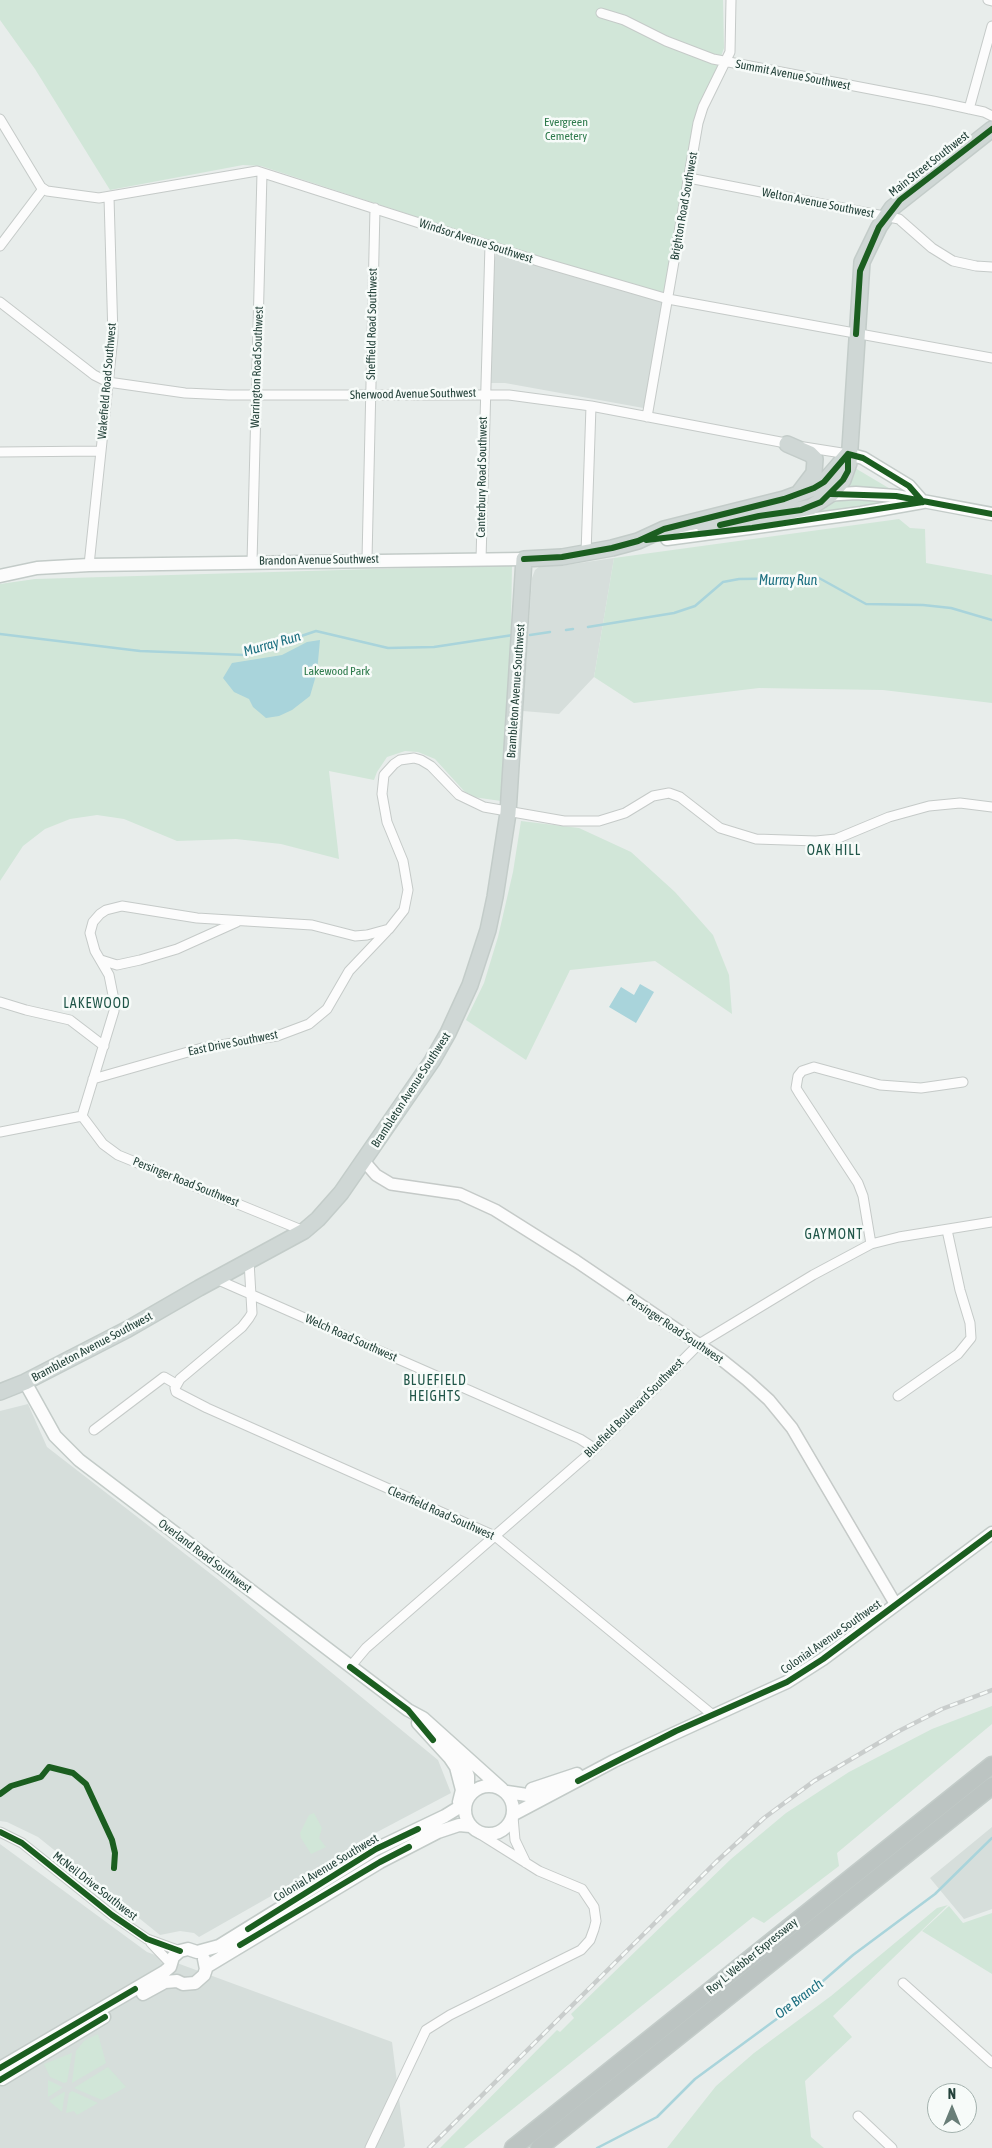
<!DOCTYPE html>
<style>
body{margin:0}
#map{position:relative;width:992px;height:2148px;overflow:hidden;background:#e8edeb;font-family:"Asap Condensed",sans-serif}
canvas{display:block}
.north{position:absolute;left:927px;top:2083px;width:50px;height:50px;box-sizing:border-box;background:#f7fbf9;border:1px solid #a3b1ad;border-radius:50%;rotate:0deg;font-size:14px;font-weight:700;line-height:20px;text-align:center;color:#24423a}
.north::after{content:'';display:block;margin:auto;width:18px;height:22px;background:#697e78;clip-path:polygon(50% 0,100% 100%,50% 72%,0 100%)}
</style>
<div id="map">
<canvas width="992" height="2148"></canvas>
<div class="north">N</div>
</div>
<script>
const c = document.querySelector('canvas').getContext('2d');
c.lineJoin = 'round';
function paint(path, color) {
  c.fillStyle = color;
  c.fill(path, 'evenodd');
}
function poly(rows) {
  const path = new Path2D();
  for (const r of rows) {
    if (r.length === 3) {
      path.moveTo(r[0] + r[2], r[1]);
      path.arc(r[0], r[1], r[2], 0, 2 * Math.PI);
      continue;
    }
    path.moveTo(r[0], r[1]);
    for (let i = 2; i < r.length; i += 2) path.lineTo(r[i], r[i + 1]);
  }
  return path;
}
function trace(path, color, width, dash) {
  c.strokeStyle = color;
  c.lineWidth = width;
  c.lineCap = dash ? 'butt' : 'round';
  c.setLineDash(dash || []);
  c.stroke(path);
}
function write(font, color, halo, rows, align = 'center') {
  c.font = font + ' "Asap Condensed",sans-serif';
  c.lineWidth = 5;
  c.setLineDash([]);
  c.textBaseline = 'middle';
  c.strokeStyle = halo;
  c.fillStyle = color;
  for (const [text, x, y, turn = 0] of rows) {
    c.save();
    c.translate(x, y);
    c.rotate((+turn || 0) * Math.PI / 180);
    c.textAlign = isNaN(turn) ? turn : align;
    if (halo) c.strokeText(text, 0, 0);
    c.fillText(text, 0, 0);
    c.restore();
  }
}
paint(poly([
 [499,243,668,299,649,409,505,383,491,383,494,261],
 [614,558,594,677,559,714,523,711,532,578,535,570,540,566,559,566],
 [28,1404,47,1447,220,1581,438,1760,451,1793,364,1839,338,1858,199,1937,194,1933,180,1931,160,1935,38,1837,7,1822,0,1821,0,1411],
 [992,1827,992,1909,964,1919,930,1878],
 [0,1844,147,1952,392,2042,405,2146,403,2148,0,2148]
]), '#d6dedb');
paint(poly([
 [0,0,723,0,724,48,698,123,668,299,261,166,243,165,110,190,35,69,0,20],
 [855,468,892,490,844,490],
 [872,499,901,501,803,517,834,500],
 [899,519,910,528,925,529,926,563,992,575,992,703,883,690,759,688,634,703,594,677,614,558],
 [512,565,510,692,501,801,473,797,464,791,435,759,418,752,405,751,387,757,377,772,374,780,329,771,339,859,281,844,236,839,177,841,124,819,97,815,70,819,45,829,23,846,0,881,0,584,35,579],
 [521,821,579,828,631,852,675,892,713,935,729,975,732,1014,655,961,570,970,526,1060,466,1020,484,983,498,937,513,872],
 [992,1706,992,1724,837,1853,839,1866,764,1923,753,1917,464,2148,440,2148,557,2030,560,2032,574,2018,571,2014,643,1944,731,1859,786,1813,849,1772,932,1729],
 [314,1813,322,1828,319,1838,326,1847,311,1854,301,1838,300,1833,309,1815],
 [948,1905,833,2016,852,2037,805,2081,811,2137,824,2148,667,2148,716,2086,754,2053,831,1996,937,1908],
 [949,1906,963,1923,992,1913,992,1974,922,1931],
 [98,2034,106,2063,72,2083,76,2051,84,2041],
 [72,2053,67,2082,64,2083,50,2077,44,2064],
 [108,2067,126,2087,102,2100,74,2088],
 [48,2080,62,2087,62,2088,48,2097],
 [72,2091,98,2103,77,2115,74,2111,66,2113,69,2093],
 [64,2092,65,2092,62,2112,49,2101]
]), '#d1e6d8');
paint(poly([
 [320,640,317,672,310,696,292,710,279,716,266,718,253,707,249,699,234,692,223,678,232,663,282,655,307,642],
 [640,984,654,992,636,1023,609,1007,621,987,634,995]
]), '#a9d4db');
trace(poly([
 [588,627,674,613,695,606,723,582,739,579,819,578,866,604,923,605,951,608,992,620],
 [566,630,573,629],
 [0,634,140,651,245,655,316,631,388,648,434,647,513,635],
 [530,635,550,632],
 [597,2148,657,2117,695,2079,793,2007,853,1955,935,1894,992,1838]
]), '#a9d4db', 2.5);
const minor = poly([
 [988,0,992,1],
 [601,13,624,20,666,41,713,59,933,101,984,112,992,116],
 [969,109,992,26],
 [0,119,41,187,47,191,99,198,257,171,541,262,668,299,992,358],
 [689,178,899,219,932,248,953,261,976,266,992,267],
 [0,246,43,189],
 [0,302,94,375,108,382,185,393,229,395,509,395,591,406,791,444],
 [647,417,698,123,703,107,730,52,731,0],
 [804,447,848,454],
 [0,452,101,451],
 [586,554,591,406],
 [367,559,375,208],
 [481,559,490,245],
 [252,562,262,173],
 [89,565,113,337,109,197],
 [101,960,117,965,140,960,177,949,237,922],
 [0,1002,26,1010,70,1020,104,1046],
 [93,1079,202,1048,277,1036,309,1024,327,1009,349,971,387,931],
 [82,1116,114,1011,114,1000,109,975,95,951,90,933,93,922,100,914,106,910,122,906,197,918,312,925,355,936,367,935,389,929,404,910,408,890,403,861,387,822,382,794,384,775,394,764,400,760,414,758,421,760,431,766,459,795,484,807,564,821,599,821,625,813,653,796,669,793,680,797,720,828,756,839,816,841,836,839,889,817,929,806,960,803,992,807],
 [82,1116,103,1144,118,1155,304,1231],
 [0,1132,82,1116],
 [871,1244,863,1196,858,1183,799,1093,796,1088,798,1076,802,1071,814,1067,880,1085,921,1088,963,1082],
 [249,1261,252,1313,249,1318,242,1327,180,1379,175,1388,176,1392,207,1408,495,1536,714,1716],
 [216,1279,580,1439,594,1448],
 [898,1396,958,1354,971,1338,970,1323,960,1290,947,1230],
 [94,1430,164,1377,176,1384],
 [350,1667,366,1648,589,1454,699,1344,813,1275,871,1244,899,1237,992,1222],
 [513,1817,515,1840,526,1863],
 [0,1832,22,1843,112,1915,147,1939,180,1951],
 [151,1943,171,1964],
 [903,1983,992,2063],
 [858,2116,892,2148],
 [370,2148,426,2030,450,2015,581,1950,590,1940,594,1929,596,1921,594,1907,582,1889,539,1871,480,1834]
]);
const tertiary = poly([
 [364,1161,376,1175,391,1184,460,1194,495,1210,576,1261,722,1360,747,1380,769,1400,792,1428,896,1605]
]);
const secondary = poly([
 [848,454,863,458,909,486,923,502],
 [824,495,856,493,896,496,992,514],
 [667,539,861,513,923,502],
 [0,576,37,568,89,565,524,559],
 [25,1382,55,1436,79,1460,408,1710,423,1718,502,1789],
 [418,1723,450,1758,456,1767,462,1790,459,1802],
 [454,1754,464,1766,468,1776,468,1797],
 [489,1810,24],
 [532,1789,577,1774],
 [507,1792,527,1795,543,1790],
 [514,1814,614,1761,787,1682,823,1659,992,1533],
 [206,1967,380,1862,438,1832,459,1825,470,1826],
 [143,1994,165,1982,177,1981,183,1984,195,1983,204,1975,206,1969,204,1959],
 [0,2068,164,1972,170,1967,173,1957,180,1951,188,1949,197,1952,219,1946,376,1849,445,1816,466,1803],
 [2,2079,104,2017]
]);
const primary = poly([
 [787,444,810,454,815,459,814,473,798,494],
 [705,529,811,507,831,494,843,480,849,463,862,262,879,227,892,208,992,129],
 [0,1392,25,1382,128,1329,199,1288,304,1231,318,1219,341,1193,432,1061,448,1033,470,985,488,930,495,897,508,813,524,559,562,557,612,548,638,541,664,529,784,499,814,488,824,482,848,454]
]);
const motorway = poly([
 [513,2148,992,1765],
 [539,2148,992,1786]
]);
trace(minor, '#c5cac8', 11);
trace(tertiary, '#c5cac8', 14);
trace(secondary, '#c3cbc8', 15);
trace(primary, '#c3ccc9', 18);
trace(motorway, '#c3ccc9', 19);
trace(minor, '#fcfcfc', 9);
trace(tertiary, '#fcfcfc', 11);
trace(secondary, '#fcfcfc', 12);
trace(primary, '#cfd7d5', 15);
trace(motorway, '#bcc4c2', 16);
const rail = poly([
 [429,2148,716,1862,764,1818,814,1781,899,1731,942,1709,992,1690]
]);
trace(rail, '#c9cdcc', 4.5);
trace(rail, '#f7fbf9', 2.5, [8]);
trace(poly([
 [856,334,860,271,879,227,900,200,992,129],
 [848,454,863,458,909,486,923,502],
 [831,494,896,496,992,514],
 [720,525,759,516,801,510,821,502,843,480,848,471,848,454],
 [646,540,752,528,923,502],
 [524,559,562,557,612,548,638,541,664,529,784,499,814,488,824,482,848,454],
 [350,1667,408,1710,433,1740],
 [578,1781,676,1731,787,1682,823,1659,992,1533],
 [0,1794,11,1786,41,1777,49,1767,73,1773,86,1784,112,1840,115,1853,114,1868],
 [0,1832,22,1843,112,1915,147,1939,180,1951],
 [248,1929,376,1849,418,1829],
 [240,1945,380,1862,409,1847],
 [0,2068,135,1989],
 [0,2080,105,2017]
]), '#1b5e20', 6);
write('12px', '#24423a', '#f7fbf9', [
 ["Summit Avenue Southwest",793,75,11],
 ["Main Street Southwest",929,164,-38],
 ["Welton Avenue Southwest",818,203,11],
 ["Brighton Road Southwest",684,206,-80],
 ["Windsor Avenue Southwest",476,241,18],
 ["Sheffield Road Southwest",372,324,-89],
 ["Warrington Road Southwest",257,367,-88],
 ["Wakefield Road Southwest",107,381,-85],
 ["Sherwood Avenue Southwest",413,394,-1],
 ["Canterbury Road Southwest",482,477,-89],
 ["Brandon Avenue Southwest",319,560,-1],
 ["Brambleton Avenue Southwest",516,691,-86],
 ["East Drive Southwest",233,1043,-11],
 ["Brambleton Avenue Southwest",411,1090,-57],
 ["Persinger Road Southwest",186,1182,22],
 ["Persinger Road Southwest",675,1329,34],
 ["Welch Road Southwest",351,1338,24],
 ["Brambleton Avenue Southwest",92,1347,-28],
 ["Bluefield Boulevard Southwest",634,1408,-45],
 ["Clearfield Road Southwest",441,1513,24],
 ["Overland Road Southwest",205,1556,37],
 ["Colonial Avenue Southwest",831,1637,-35],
 ["Colonial Avenue Southwest",326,1868,-31],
 ["McNeil Drive Southwest",95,1886,38],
 ["Roy L. Webber Expressway",752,1956,-39]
]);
write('12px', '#2d7a4b', '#f7fbf9', [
 ["Evergreen",566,122],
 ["Cemetery",566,136],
 ["Lakewood Park",337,671]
]);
write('italic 14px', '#1c6f80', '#f7fbf9', [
 ["Murray Run",788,581],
 ["Murray Run",272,644,-16],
 ["Ore Branch",799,1999,-37]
]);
c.letterSpacing = '1px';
write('14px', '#1f5548', '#f7fbf9', [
 ["OAK HILL",834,851],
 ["LAKEWOOD",97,1004],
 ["GAYMONT",834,1235],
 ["BLUEFIELD",435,1381],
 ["HEIGHTS",435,1397]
]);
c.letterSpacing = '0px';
</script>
